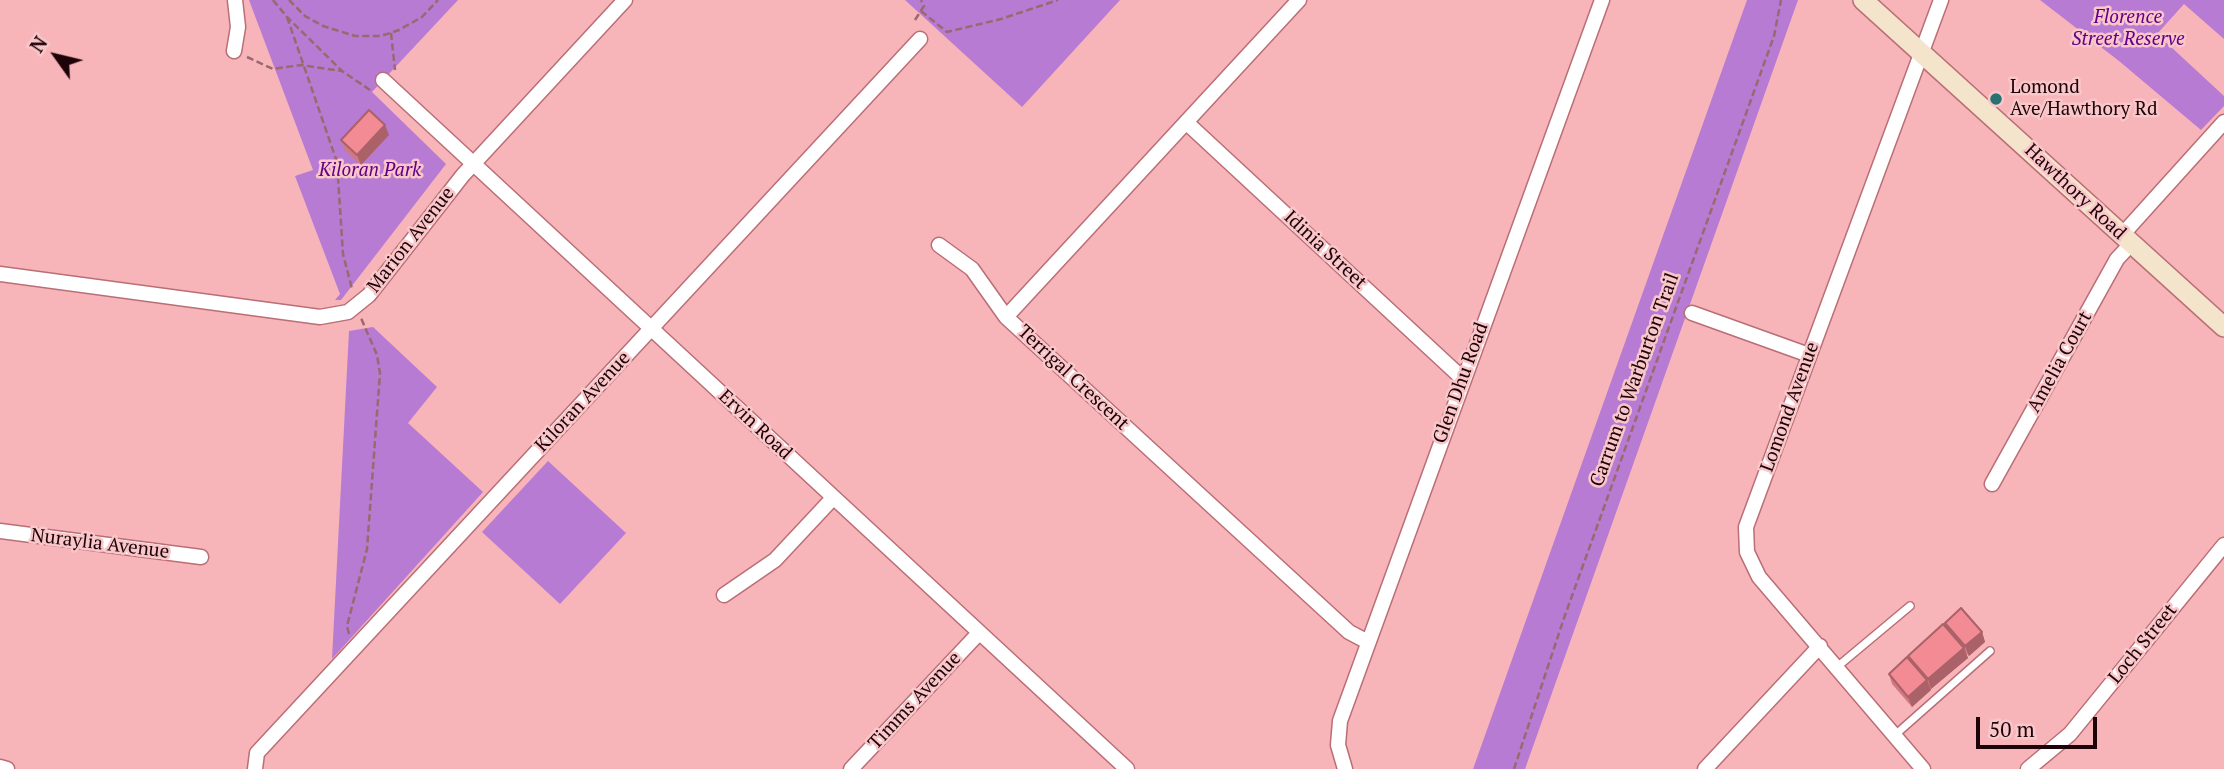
<!DOCTYPE html>
<style>
body{margin:0}
#map{position:relative;width:2224px;height:769px;overflow:hidden;background:#f7b4b9;font-family:"PT Serif",serif}
canvas{display:block}
.north{position:absolute;left:21px;top:21px;width:70px;height:70px;-webkit-text-stroke:5px #f9c7ca;paint-order:stroke;rotate:304deg;font-size:19px;font-weight:700;line-height:28px;text-align:center;color:#1d0307}
.north::after{content:'';display:block;margin:auto;width:24px;height:32px;background:#1d0307;clip-path:polygon(50% 0,100% 100%,50% 72%,0 100%)}
.scale{position:absolute;left:1976px;top:717px;width:121px;height:32px;box-sizing:border-box;border:4px solid #1d0307;border-top:0;padding-left:9px;font-size:21px;line-height:24px;white-space:nowrap;color:#1d0307;-webkit-text-stroke:5px #f9c7ca;paint-order:stroke}
</style>
<div id="map">
<canvas width="2224" height="769"></canvas>
<div class="north">N</div>
<div class="scale">50 m</div>
</div>
<script>
const c = document.querySelector('canvas').getContext('2d');
c.lineJoin = 'round';
function paint(path, color) {
  c.fillStyle = color;
  c.fill(path, 'evenodd');
}
function poly(rows) {
  const path = new Path2D();
  for (const r of rows) {
    path.moveTo(r[0], r[1]);
    for (let i = 2; i < r.length; i += 2) path.lineTo(r[i], r[i + 1]);
  }
  return path;
}
function trace(path, color, width, dash) {
  c.strokeStyle = color;
  c.lineWidth = width;
  c.lineCap = dash ? 'butt' : 'round';
  c.setLineDash(dash || []);
  c.stroke(path);
}
function write(font, color, halo, rows, align = 'center') {
  c.font = font + ' "PT Serif",serif';
  c.lineWidth = 5;
  c.setLineDash([]);
  c.textBaseline = 'middle';
  c.strokeStyle = halo;
  c.fillStyle = color;
  for (const [text, x, y, turn = 0] of rows) {
    c.save();
    c.translate(x, y);
    c.rotate((+turn || 0) * Math.PI / 180);
    c.textAlign = isNaN(turn) ? turn : align;
    if (halo) c.strokeText(text, 0, 0);
    c.fillText(text, 0, 0);
    c.restore();
  }
}
paint(poly([
 [249,0,458,0,372,92,446,164,341,300,335,300,340,294,295,176,313,170],
 [905,0,1120,0,1022,107],
 [1747,0,1798,0,1525,769,1473,769],
 [2040,0,2224,0,2224,39,2184,4,2157,34,2224,96,2224,106,2201,130,2119,61],
 [373,327,437,387,408,423,483,492,332,659,349,331],
 [548,461,626,533,560,604,482,532]
]), '#b77bd4');
const service = poly([
 [1837,667,1910,606],
 [1895,735,1990,651]
]);
const minor = poly([
 [1299,0,1006,317,1349,632,1368,642],
 [234,51,238,27,235,0],
 [383,80,1127,769],
 [1187,123,1462,378],
 [2122,235,2224,122],
 [939,245,972,269,1006,317],
 [0,274,320,317,348,312,369,295,463,175,625,0],
 [1692,313,1809,355],
 [1992,484,2117,259,2131,244],
 [0,531,201,557],
 [724,595,775,560,833,498],
 [0,767,7,769],
 [255,769,257,753,920,39],
 [851,769,979,633],
 [1345,769,1338,745,1340,721,1602,0],
 [1705,769,1820,646],
 [1923,769,1759,577,1747,552,1746,527,1941,0],
 [2028,769,2070,734,2224,545]
]);
const secondary = poly([
 [1863,0,2224,327]
]);
trace(service, '#ba6e75', 10);
trace(minor, '#ba6e75', 17);
trace(secondary, '#ba6e75', 22);
trace(poly([
 [273,0,287,17,342,71,370,90],
 [289,0,305,16,323,26,355,36,381,36,399,30,422,17,438,0],
 [921,11,947,32,1001,19,1058,0],
 [287,17,337,162,343,254,352,289],
 [915,20,924,6,921,0],
 [391,33,395,70],
 [247,57,273,69,301,65,342,71],
 [349,634,347,626,367,549,380,373,377,355,361,318],
 [1514,769,1564,618,1774,36,1781,0]
]), '#9a686d', 2.5, [7, 3.5]);
trace(service, '#fff', 7);
trace(minor, '#fff', 14);
trace(secondary, '#f4e4cc', 19);
paint(poly([
 [389,135,361,165,345,150,341,140],
 [1945,623,1982,632,1985,642,1969,656,1966,653,1968,658,1931,689,1929,686,1931,690,1912,707,1892,684,1889,674,1910,661,1908,656,1946,628]
]), '#d17880');
paint(poly([
 [385,125,389,135,361,165,357,155],
 [1982,632,1985,642,1969,656,1965,646],
 [1964,648,1968,658,1931,689,1928,679],
 [1927,680,1931,690,1912,707,1908,697]
]), '#aa6168');
const building = poly([
 [369,110,385,125,357,155,341,140,369,110],
 [1961,608,1982,632,1965,646,1945,623,1961,608],
 [1943,624,1964,648,1928,679,1908,656,1943,624],
 [1907,657,1927,680,1908,697,1889,674,1907,657]
]);
paint(building, '#f38b95');
trace(building, '#aa6168', 2);
for (const [x, y, r, color] of [
 [1996,99,7,"#287271"]
]) {
  const dot = new Path2D();
  dot.arc(x, y, r, 0, 2 * Math.PI);
  c.fillStyle = color;
  c.fill(dot);
  trace(dot, '#f9c7ca', 2.5);
}
write('italic 19px', '#640085', '#f9c7ca', [
 ["Florence",2128,18],
 ["Street Reserve",2128,40],
 ["Kiloran Park",370,171]
]);
write('19px', '#1d0307', '#f9c7ca', [
 ["Lomond",2010,88],
 ["Ave/Hawthory Rd",2010,110]
], 'left');
write('19px', '#1d0307', '#f9c7ca', [
 ["Hawthory Road",2075,192,43],
 ["Marion Avenue",411,240,-52],
 ["Idinia Street",1325,250,43],
 ["Amelia Court",2060,362,-61],
 ["Terrigal Crescent",1073,378,43],
 ["Carrum to Warburton Trail",1635,380,-70],
 ["Glen Dhu Road",1461,383,-70],
 ["Kiloran Avenue",583,402,-47],
 ["Lomond Avenue",1790,407,-70],
 ["Ervin Road",755,425,43],
 ["Nuraylia Avenue",100,544,7],
 ["Loch Street",2143,644,-51],
 ["Timms Avenue",915,701,-47]
]);
</script>
